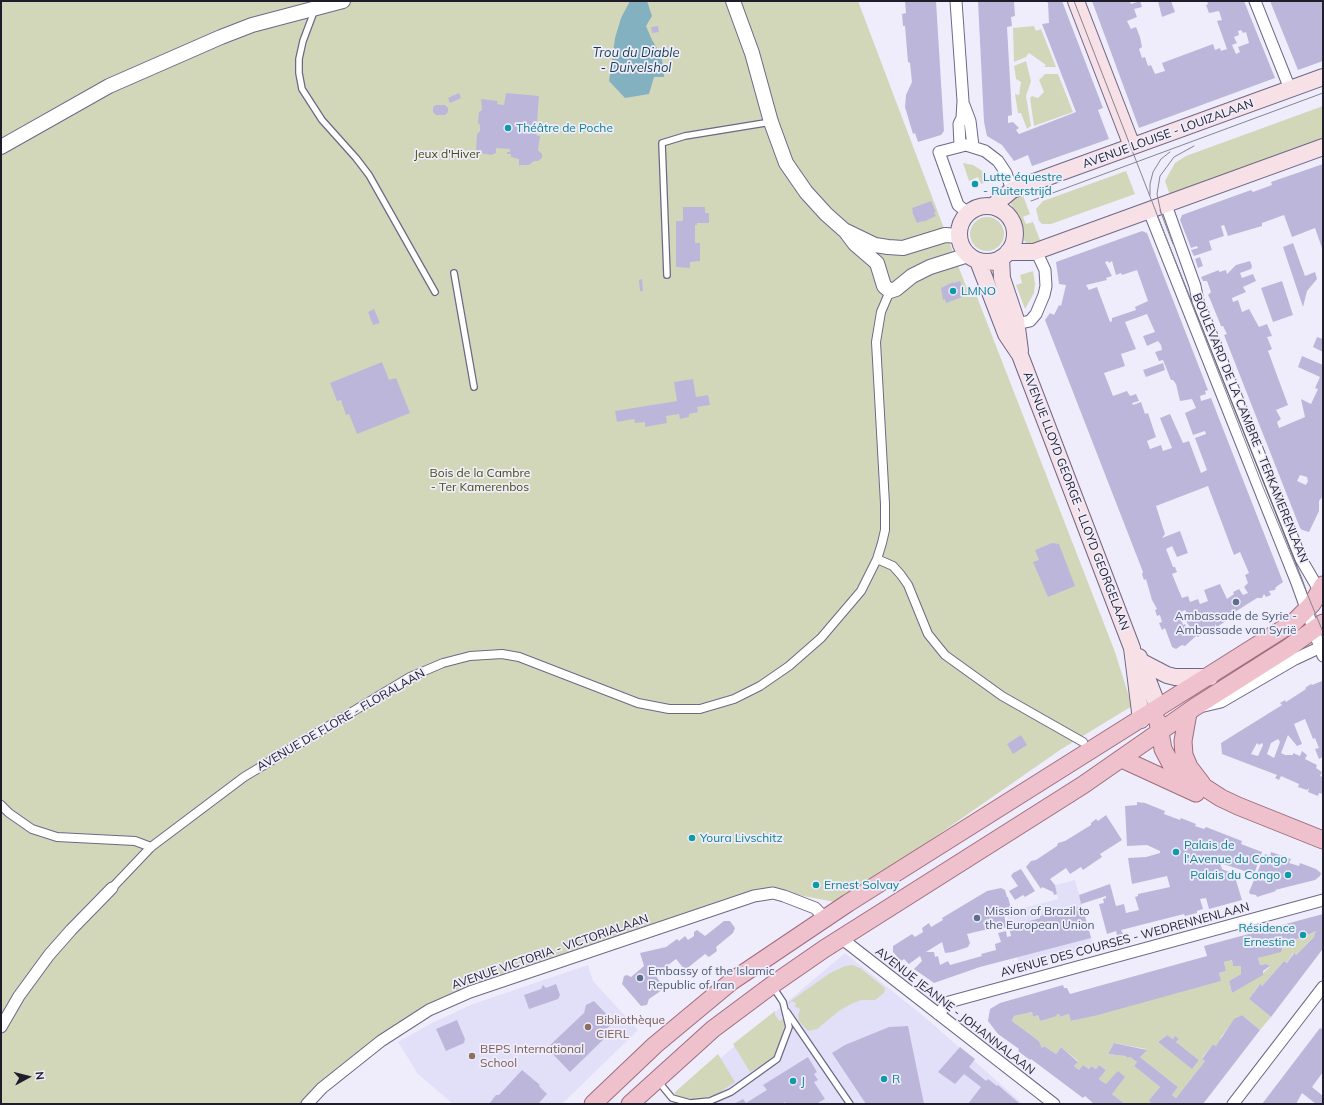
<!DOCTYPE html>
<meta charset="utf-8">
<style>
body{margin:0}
#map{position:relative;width:1324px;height:1105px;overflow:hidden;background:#efedfc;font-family:Mulish,sans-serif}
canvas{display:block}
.frame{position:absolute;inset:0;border:2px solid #1f1d2a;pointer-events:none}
.north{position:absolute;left:8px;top:1057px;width:40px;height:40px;-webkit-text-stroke:3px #efedfc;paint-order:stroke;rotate:83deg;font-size:11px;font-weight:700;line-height:16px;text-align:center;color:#1f1d2a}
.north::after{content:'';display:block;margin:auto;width:14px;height:18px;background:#1f1d2a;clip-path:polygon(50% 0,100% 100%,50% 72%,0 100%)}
</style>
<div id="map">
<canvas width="1324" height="1105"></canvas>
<div class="frame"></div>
<div class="north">N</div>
</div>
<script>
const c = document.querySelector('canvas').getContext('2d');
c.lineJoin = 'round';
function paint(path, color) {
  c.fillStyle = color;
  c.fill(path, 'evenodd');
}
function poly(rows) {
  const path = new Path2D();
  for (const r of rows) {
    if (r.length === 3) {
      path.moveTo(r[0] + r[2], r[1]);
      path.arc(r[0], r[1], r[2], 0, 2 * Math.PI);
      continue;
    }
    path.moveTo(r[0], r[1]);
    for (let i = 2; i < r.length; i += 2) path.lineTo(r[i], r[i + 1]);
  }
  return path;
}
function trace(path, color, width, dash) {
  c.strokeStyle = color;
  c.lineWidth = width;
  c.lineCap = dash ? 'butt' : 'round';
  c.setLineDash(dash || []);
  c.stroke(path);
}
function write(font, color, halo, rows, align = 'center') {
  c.font = font + ' Mulish,sans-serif';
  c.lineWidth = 3.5;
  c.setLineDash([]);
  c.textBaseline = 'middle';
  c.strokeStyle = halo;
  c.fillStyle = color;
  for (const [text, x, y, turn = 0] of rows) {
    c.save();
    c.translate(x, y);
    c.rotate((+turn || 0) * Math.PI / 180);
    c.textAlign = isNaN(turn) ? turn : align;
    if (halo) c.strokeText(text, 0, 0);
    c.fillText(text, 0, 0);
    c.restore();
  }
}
paint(poly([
 [1075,880,1094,947,1020,968,1007,916,1017,913,1016,910,1058,899,1055,885],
 [845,953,927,1019,1023,1104,666,1104],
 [588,965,593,981,638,1030,562,1104,453,1104,418,1074,398,1042,432,1023,473,1004]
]), '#e2dff9');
paint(poly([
 [1,1,858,1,970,297,977,297,1115,652,1132,706,1060,750,840,903,772,890,427,1006,304,1104,1,1104],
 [1034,26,1036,31,1041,29,1056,67,1044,67,1046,65,1029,53,1026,57,1014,62,1013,28],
 [1026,61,1031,81,1026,96,1031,126,1027,129,1021,113,1018,113,1015,94,1019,95,1021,82,1016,79,1014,66],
 [1045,74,1058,74,1073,112,1034,126,1030,98,1032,96,1038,98,1044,92,1039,80],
 [1323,106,1323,139,1171,198,1165,181,1175,163,1186,156],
 [963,163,973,165,981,170,989,181,981,184,978,177,969,181],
 [1126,171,1135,194,1051,224,1042,224,1039,221,1036,209,1043,201],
 [1021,190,1030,214,1023,217,1026,224,1033,222,1042,245,1027,244,1024,240,1021,224,1011,204,1011,200],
 [987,234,17],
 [1033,271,1035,284,1034,293,1025,309,1016,285,1022,283,1020,275],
 [1316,931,1313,938,1296,955,1293,953,1287,963,1284,961,1262,986,1259,985,1249,999,1271,1017,1260,1030,1242,1015,1235,1019,1221,1037,1220,1042,1216,1046,1213,1044,1202,1058,1205,1061,1176,1098,1172,1095,1178,1087,1140,1057,1146,1049,1114,1043,1108,1054,1125,1056,1128,1058,1130,1057,1137,1062,1134,1066,1160,1087,1149,1100,1155,1104,1125,1104,1112,1094,1110,1081,1106,1084,1099,1079,1106,1070,1099,1065,1096,1069,1091,1066,1089,1069,1083,1065,1079,1070,1074,1066,1078,1061,1061,1047,1056,1054,1044,1046,1042,1048,1039,1041,1012,1021,1014,1016,1032,1012,1033,1017,1038,1015,1040,1021,1059,1014,1060,1017,1069,1014,1072,1021,1220,981,1219,973,1226,971,1224,962,1232,960,1233,966,1241,966,1241,974,1229,981,1232,993,1263,973,1270,967,1266,964,1260,965,1258,958,1283,949,1283,947,1289,946,1291,940,1301,938],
 [1167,1035,1173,1039,1175,1037,1179,1039,1176,1042,1199,1060,1192,1068,1158,1042],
 [852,965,860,968,885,988,884,993,875,1000,861,1000,851,1004,839,1011,817,1029,808,1031,799,1021,798,1016,800,1009,795,1007,796,1003,791,1001,790,1004,789,1002,830,973,845,966],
 [775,1011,775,1015,780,1021,784,1018,785,1023,779,1046,772,1059,750,1072,733,1044],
 [718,1054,735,1082,716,1095,695,1099,679,1098,674,1093]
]), '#d3d7ba');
paint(poly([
 [630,1,647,1,652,16,646,26,652,40,661,55,664,71,664,77,654,77,649,94,625,98,609,81,615,38,621,18]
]), '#84b1c0');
paint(poly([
 [905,1,936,1,944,131,941,135,918,142,915,133,913,134,905,107,906,95,912,82,910,63,908,62,905,26,903,26,902,14,906,13],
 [978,1,1014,1,1015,16,1011,17,1012,26,1007,27,1012,115,1008,116,1008,123,1013,122,1019,128,1016,130,1019,134,1076,112,1042,24,1049,23,1048,3,1046,1,1062,1,1103,108,1098,110,1109,139,1032,166,1028,155,1014,161,1002,145,987,136,984,122],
 [1092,1,1130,1,1131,4,1140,1,1142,7,1134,9,1137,17,1127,21,1131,29,1136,27,1140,37,1142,47,1139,49,1142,58,1145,57,1148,66,1151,65,1155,74,1165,71,1162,63,1213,44,1215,50,1220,48,1221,51,1227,49,1217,21,1222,20,1219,11,1209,13,1206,5,1208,4,1207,1,1244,1,1275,78,1139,128],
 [1241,30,1243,33,1246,32,1249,43,1238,47,1240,52,1236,54,1232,45,1237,43,1234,37,1239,35,1238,31],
 [1158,1,1171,1,1175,12,1162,17],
 [1270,1,1323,1,1323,61,1298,70],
 [658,26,659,32,652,33,651,27],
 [459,93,461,98,450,103,448,98],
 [506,93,539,96,536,135,540,136,538,150,542,154,542,158,538,161,534,161,529,165,519,165,519,159,511,157,511,154,507,154,507,152,510,152,510,149,496,148,496,153,491,155,476,152,477,134,480,131,480,125,478,123,479,112,482,110,481,99,498,101,497,104,504,105],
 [436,105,445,105,448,108,448,112,445,115,436,115,433,112,433,107],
 [1323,164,1323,251,1315,228,1292,237,1284,215,1262,223,1262,226,1228,236,1224,225,1221,226,1224,236,1209,241,1212,250,1194,256,1191,250,1198,248,1197,246,1191,248,1180,220,1182,215,1251,190,1253,192,1272,185,1271,182],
 [931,201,936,212,934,212,936,216,923,222,923,221,917,223,912,212,913,212,912,208],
 [683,207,705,207,705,213,709,213,709,223,697,223,697,225,695,225,695,243,700,243,700,261,690,262,690,268,676,267,676,221,683,221],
 [1142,231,1147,233,1208,390,1205,391,1206,394,1200,396,1201,401,1211,398,1283,582,1276,587,1275,590,1269,591,1271,595,1266,597,1264,594,1262,598,1257,598,1227,617,1229,619,1217,627,1215,624,1215,627,1205,630,1198,637,1196,636,1185,646,1182,645,1176,649,1172,647,1165,628,1162,630,1159,623,1162,622,1160,615,1157,616,1155,610,1157,609,1152,600,1146,579,1144,580,1142,574,1143,572,1045,320,1050,313,1054,315,1059,305,1061,306,1066,285,1059,284,1056,262],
 [1108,261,1109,263,1112,261,1116,275,1121,273,1122,275,1137,270,1148,301,1135,307,1136,310,1112,318,1112,321,1110,322,1097,287,1089,290,1086,285,1107,280,1106,278,1112,276,1105,262],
 [1147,314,1155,332,1143,336,1147,346,1158,341,1161,345,1162,350,1155,352,1159,361,1163,360,1171,380,1173,380,1176,384,1180,401,1192,399,1196,408,1185,413,1193,435,1205,431,1206,434,1195,438,1207,470,1201,473,1189,441,1183,443,1170,414,1160,418,1172,448,1163,451,1161,445,1150,449,1147,441,1156,437,1148,413,1145,414,1141,402,1133,405,1132,403,1139,401,1136,394,1130,396,1127,391,1113,396,1104,373,1125,366,1121,354,1136,349,1125,322],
 [1208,486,1234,555,1240,552,1249,573,1245,575,1248,583,1244,587,1248,593,1243,595,1239,589,1233,592,1234,594,1227,599,1220,584,1204,590,1208,601,1200,604,1198,599,1190,602,1188,596,1182,598,1172,574,1177,572,1175,567,1173,567,1166,549,1172,546,1177,557,1188,553,1180,531,1162,538,1165,534,1156,506],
 [1185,610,1190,618,1186,621,1190,627,1187,629,1185,624,1183,625,1179,613],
 [1293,243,1305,276,1315,272,1317,279,1307,291,1303,307,1283,247],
 [1200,257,1203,266,1198,268,1195,259],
 [1250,261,1252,266,1251,269,1240,273,1242,278,1253,274,1256,281,1243,287,1246,292,1232,298,1233,302,1238,300,1242,312,1249,309,1259,327,1267,324,1272,336,1267,337,1272,349,1268,351,1288,405,1276,410,1281,419,1277,422,1279,428,1305,417,1301,399,1311,404,1318,389,1315,388,1320,377,1298,367,1302,356,1323,365,1323,496,1319,501,1319,511,1309,532,1302,530,1300,528,1224,335,1227,334,1223,326,1221,326,1210,299,1208,295,1211,292,1207,281,1203,281,1201,277,1219,270,1219,272,1226,270,1227,274,1236,265],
 [1300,475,1307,477,1308,481,1306,485,1297,481],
 [642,279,643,291,640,291,639,280],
 [960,281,965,296,946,303,945,299,943,300,941,288,953,282,954,283],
 [1282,281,1293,315,1273,322,1261,288],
 [374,309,380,323,373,325,368,312],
 [1317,337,1323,339,1323,352,1313,347],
 [382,362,389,380,396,378,410,413,357,434,349,414,346,415,341,400,337,401,330,383],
 [1163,363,1165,370,1146,377,1143,370],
 [693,379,696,397,708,395,710,405,697,407,698,412,689,414,689,417,680,419,679,414,666,416,667,423,645,427,645,422,635,423,634,419,617,422,615,411,677,401,674,382],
 [1052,543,1059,544,1075,586,1048,597,1033,562,1039,560,1035,550],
 [1322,681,1323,757,1319,759,1315,749,1319,748,1315,738,1313,739,1305,719,1294,724,1302,744,1297,746,1288,735,1281,753,1285,755,1293,755,1293,753,1300,756,1302,751,1307,755,1305,759,1317,765,1316,768,1322,772,1320,776,1323,777,1323,794,1319,793,1318,796,1308,792,1309,788,1307,790,1298,787,1299,784,1281,776,1279,780,1275,778,1277,775,1222,754,1221,743,1282,705,1280,703,1285,700,1286,702,1306,689,1305,688,1311,684,1312,685],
 [1278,739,1280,742,1274,758,1267,754,1271,743],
 [1257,743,1259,745,1262,743,1263,745,1258,756,1251,754],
 [1021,735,1027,745,1013,754,1007,744],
 [1137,802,1145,803,1165,811,1164,814,1180,820,1181,818,1196,824,1195,826,1204,829,1206,827,1242,841,1241,844,1262,852,1254,874,1220,863,1222,869,1234,874,1242,900,1209,909,1206,898,1200,899,1203,909,1197,911,1197,913,1185,916,1184,914,1121,930,1123,934,1117,935,1116,931,1107,934,1099,904,1104,903,1103,899,1106,898,1106,896,1081,904,1079,895,1110,884,1116,906,1124,904,1126,913,1139,910,1135,897,1138,896,1138,894,1170,887,1167,876,1132,884,1128,858,1146,857,1160,853,1160,851,1147,845,1127,846,1125,806,1137,805],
 [1106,815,1122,840,1100,854,1102,857,1083,870,1081,867,1070,874,1066,868,1050,879,1055,885,1057,894,1054,895,1053,892,1042,887,1041,889,1026,867,1031,861,1036,860,1057,846,1058,843,1065,841,1091,825,1091,823,1096,819,1098,821],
 [1271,852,1291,859,1289,863,1299,866,1300,863,1316,869,1321,873,1320,876,1315,880,1275,890,1276,891,1257,897,1256,895,1250,894,1249,892,1265,854,1270,856],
 [1021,869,1035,891,1025,897,1023,895,1015,900,1009,891,1018,886,1011,876,1013,873],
 [1001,888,1005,890,1007,897,1008,897,1012,912,1004,915,1007,927,998,929,997,927,967,934,970,943,968,947,953,952,945,953,942,942,926,952,934,952,935,957,938,956,940,965,948,961,950,965,982,956,981,954,996,950,995,944,1001,942,998,933,1006,931,1007,937,1011,936,1009,927,1040,918,1040,916,1082,906,1091,938,980,967,934,983,914,969,922,961,920,956,909,964,904,959,901,961,893,952,893,946,912,934,915,937,923,932,922,928,929,923,931,927,943,920,942,918,987,891],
 [1323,914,1323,951,1322,950,1271,1017,1249,999,1260,984,1262,986,1284,961,1287,963,1294,953,1296,955,1313,938,1316,931,1301,938,1291,940,1289,946,1283,947,1281,952,1258,958,1260,965,1266,964,1270,966,1263,971,1263,975,1232,993,1229,981,1241,974,1241,966,1233,966,1232,960,1224,962,1226,971,1219,973,1221,981,1098,1015,1071,1021,1069,1014,1060,1017,1059,1014,1056,1015,1057,1016,1040,1021,1038,1015,1033,1017,1032,1012,1014,1016,1012,1021,1039,1041,1042,1048,1044,1046,1056,1054,1061,1047,1078,1062,1074,1066,1079,1070,1083,1065,1089,1069,1091,1066,1096,1069,1099,1065,1106,1070,1099,1079,1106,1084,1118,1071,1125,1077,1112,1094,1125,1104,1094,1104,1085,1096,1083,1098,1031,1059,1030,1060,1018,1051,1019,1049,998,1034,988,1021,990,1009,1000,1003,1063,985,1064,988,1067,988,1070,994,1207,956,1204,946],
 [724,921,730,921,735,928,733,933,716,947,717,951,709,957,705,954,685,970,676,959,655,975,665,988,649,999,647,1005,641,1006,622,984,624,976,627,975,631,977,644,966,640,953,666,947,677,939,679,941,685,936,688,940,694,936,694,932,697,930,705,936],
 [556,984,560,995,558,999,529,1009,524,995,541,989,543,985,546,988],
 [594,1001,611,1019,611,1025,604,1031,608,1035,570,1072,547,1048,584,1013,586,1005],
 [1242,1015,1260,1030,1203,1104,1151,1103,1149,1100,1160,1087,1134,1066,1137,1062,1130,1057,1128,1058,1125,1056,1108,1054,1114,1043,1147,1050,1140,1057,1178,1087,1172,1095,1176,1098,1205,1061,1202,1059,1213,1044,1216,1046,1234,1019],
 [457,1020,465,1039,464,1043,446,1051,436,1029],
 [908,1026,924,1104,866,1104,832,1053,845,1045,889,1027],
 [1323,1026,1323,1072,1312,1087,1323,1096,1323,1104,1316,1104,1302,1093,1296,1104,1262,1104,1320,1028,1321,1029],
 [1167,1035,1173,1039,1175,1036,1179,1039,1176,1042,1199,1060,1192,1069,1158,1042],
 [960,1047,975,1059,969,1067,986,1081,988,1079,997,1086,998,1085,1020,1104,968,1104,981,1087,964,1074,955,1084,938,1072],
 [808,1057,817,1072,814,1074,818,1080,814,1082,825,1099,816,1104,787,1104,785,1102,782,1104,734,1104,743,1099,746,1103,767,1090,763,1085],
 [522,1070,540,1085,539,1086,547,1094,538,1104,489,1104,496,1095,499,1095]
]), '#bcb7da');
const service = poly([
 [315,9,303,41,299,59,299,73,302,89,322,120,356,158,369,175,435,292],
 [454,273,474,387],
 [667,275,662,143,685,136,771,122],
 [787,1012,850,1104],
 [658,1081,672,1098,690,1103,710,1101,731,1092,777,1059,789,1027,783,1002,773,987]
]);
const pedestrian = poly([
 [877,559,893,566,901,575,908,585,928,634,945,655,1002,696,1083,742],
 [1,805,9,813,32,829,57,837,135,841,151,847],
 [112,888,151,847,244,777,410,677,443,663,470,656,502,654,519,657,638,703,669,709,700,709,734,699,760,686,789,666,821,638,861,591,877,559,882,543,885,530,885,504,876,342,881,312,890,291]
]);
const minor = poly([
 [956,1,963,101,962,118,959,124,960,145],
 [1255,1,1290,89],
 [964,105,970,121,973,146],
 [1166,205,1195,286,1198,301,1301,559,1322,595],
 [1149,211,1297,583,1323,656],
 [968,213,958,205,939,152,966,145,985,151,998,161,1006,173,1012,190],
 [1016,320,1021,323,1030,321,1036,314,1044,295,1046,286,1045,270,1038,255,1034,252],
 [1204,706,1221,702,1295,659,1323,646],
 [841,938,1054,1104],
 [938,1014,949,1002,1323,900],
 [1,1027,19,996,49,955,71,930,112,888],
 [307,1104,322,1088,381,1041,429,1010,470,992,754,896,773,893,784,896,815,908,825,918],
 [1233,1104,1323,987]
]);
const tertiary = poly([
 [733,1,752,53,771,122,786,163,806,192,826,214,844,230,875,245,888,247,903,248,945,235,959,236],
 [1,147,109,86,221,37,252,25,343,1],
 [846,232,855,244,877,263,884,286,890,291,896,289,912,276,930,267,968,255]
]);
const secondary = poly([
 [1076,1,1132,146],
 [993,206,1012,190,1323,77],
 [987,234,28],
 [1008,252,1034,252,1323,147],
 [1001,258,1002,278,1016,320,1020,351],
 [978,261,1006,334,1020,355,1132,648,1141,720],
 [1139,657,1154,696,1157,710],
 [1142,662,1167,675,1175,677,1210,677]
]);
const primary = poly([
 [1188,713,1183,741,1184,755,1189,767,1202,784],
 [1158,722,1163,749,1172,766,1187,780,1204,787,1221,798,1238,806,1323,840],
 [1122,759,1196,793],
 [593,1104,655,1045,732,981,848,903,1294,622,1312,604,1323,585],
 [630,1104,713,1029,772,985,824,949,1083,785,1195,707,1288,648,1323,623]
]);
trace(service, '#6d6887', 8);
trace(pedestrian, '#6d6887', 10);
trace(minor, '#6d6887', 13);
trace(tertiary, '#6d6887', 16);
trace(secondary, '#6d6887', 18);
trace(primary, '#9f6d7d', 19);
trace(service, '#fff', 5.5);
trace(pedestrian, '#fff', 8);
trace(minor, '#fff', 11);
trace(tertiary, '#fff', 14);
trace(secondary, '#f7e0e6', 16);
trace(primary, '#efc1cc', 17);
trace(poly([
 [1074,1,1263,487,1323,632],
 [1150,195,1150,184,1153,172,1161,159,1170,152],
 [1031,201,1323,93],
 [1160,210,1173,244],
 [1161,213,1157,194,1160,176,1174,157,1194,146]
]), '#868492', 1);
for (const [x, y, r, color] of [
 [508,128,4,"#0f9aa8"],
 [975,184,4,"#0f9aa8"],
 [953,291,4,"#0f9aa8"],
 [1236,602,4,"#5c6f8a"],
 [692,838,4,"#0f9aa8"],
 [1176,852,4,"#0f9aa8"],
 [1288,875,4,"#0f9aa8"],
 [816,885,4,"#0f9aa8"],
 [977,918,4,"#5c6f8a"],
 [1303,935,4,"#0f9aa8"],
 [640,978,4,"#5c6f8a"],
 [588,1027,4,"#8d6e63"],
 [472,1056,4,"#8d6e63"],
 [884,1079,4,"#0f9aa8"],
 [793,1081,4,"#0f9aa8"]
]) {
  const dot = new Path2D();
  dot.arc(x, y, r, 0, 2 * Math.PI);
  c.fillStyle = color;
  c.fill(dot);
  trace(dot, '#efedfc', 1.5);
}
write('12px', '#0d838f', '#efedfc', [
 ["Théâtre de Poche",516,128],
 ["Lutte équestre",983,177],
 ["- Ruiterstrijd",983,191],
 ["LMNO",961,291],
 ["Youra Livschitz",700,838],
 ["Palais de",1184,845],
 ["l'Avenue du Congo",1184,859],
 ["Palais du Congo",1280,875,"right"],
 ["Ernest Solvay",824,885],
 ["Résidence",1295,928,"right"],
 ["Ernestine",1295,942,"right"],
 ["R",892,1079],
 ["J",801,1081]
], 'left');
write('12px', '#1f1d2a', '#efedfc', [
 ["AVENUE LOUISE - LOUIZALAAN",1168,134,-20],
 ["BOULEVARD DE LA CAMBRE - TERKAMERENLAAN",1250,428,68],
 ["AVENUE LLOYD GEORGE - LLOYD GEORGELAAN",1076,501,69],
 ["AVENUE DE FLORE - FLORALAAN",341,720,-30],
 ["AVENUE DES COURSES - WEDRENNENLAAN",1125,940,-15],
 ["AVENUE VICTORIA - VICTORIALAAN",550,952,-19],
 ["AVENUE JEANNE - JOHANNALAAN",955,1011,38]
]);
write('12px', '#494d0e', '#efedfc', [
 ["Jeux d'Hiver",447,154],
 ["Bois de la Cambre",480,473],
 ["- Ter Kamerenbos",480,487]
]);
write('12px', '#4e5e75', '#efedfc', [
 ["Ambassade de Syrie -",1236,616,"center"],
 ["Ambassade van Syrië",1236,630,"center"],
 ["Mission of Brazil to",985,911],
 ["the European Union",985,925],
 ["Embassy of the Islamic",648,971],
 ["Republic of Iran",648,985]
], 'left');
write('12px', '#785e54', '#efedfc', [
 ["Bibliothèque",596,1020],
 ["CIERL",596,1034],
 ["BEPS International",480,1049],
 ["School",480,1063]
], 'left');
write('italic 13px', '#163f4b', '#efedfc', [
 ["Trou du Diable",636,53],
 ["- Duivelshol",636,68]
]);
</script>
